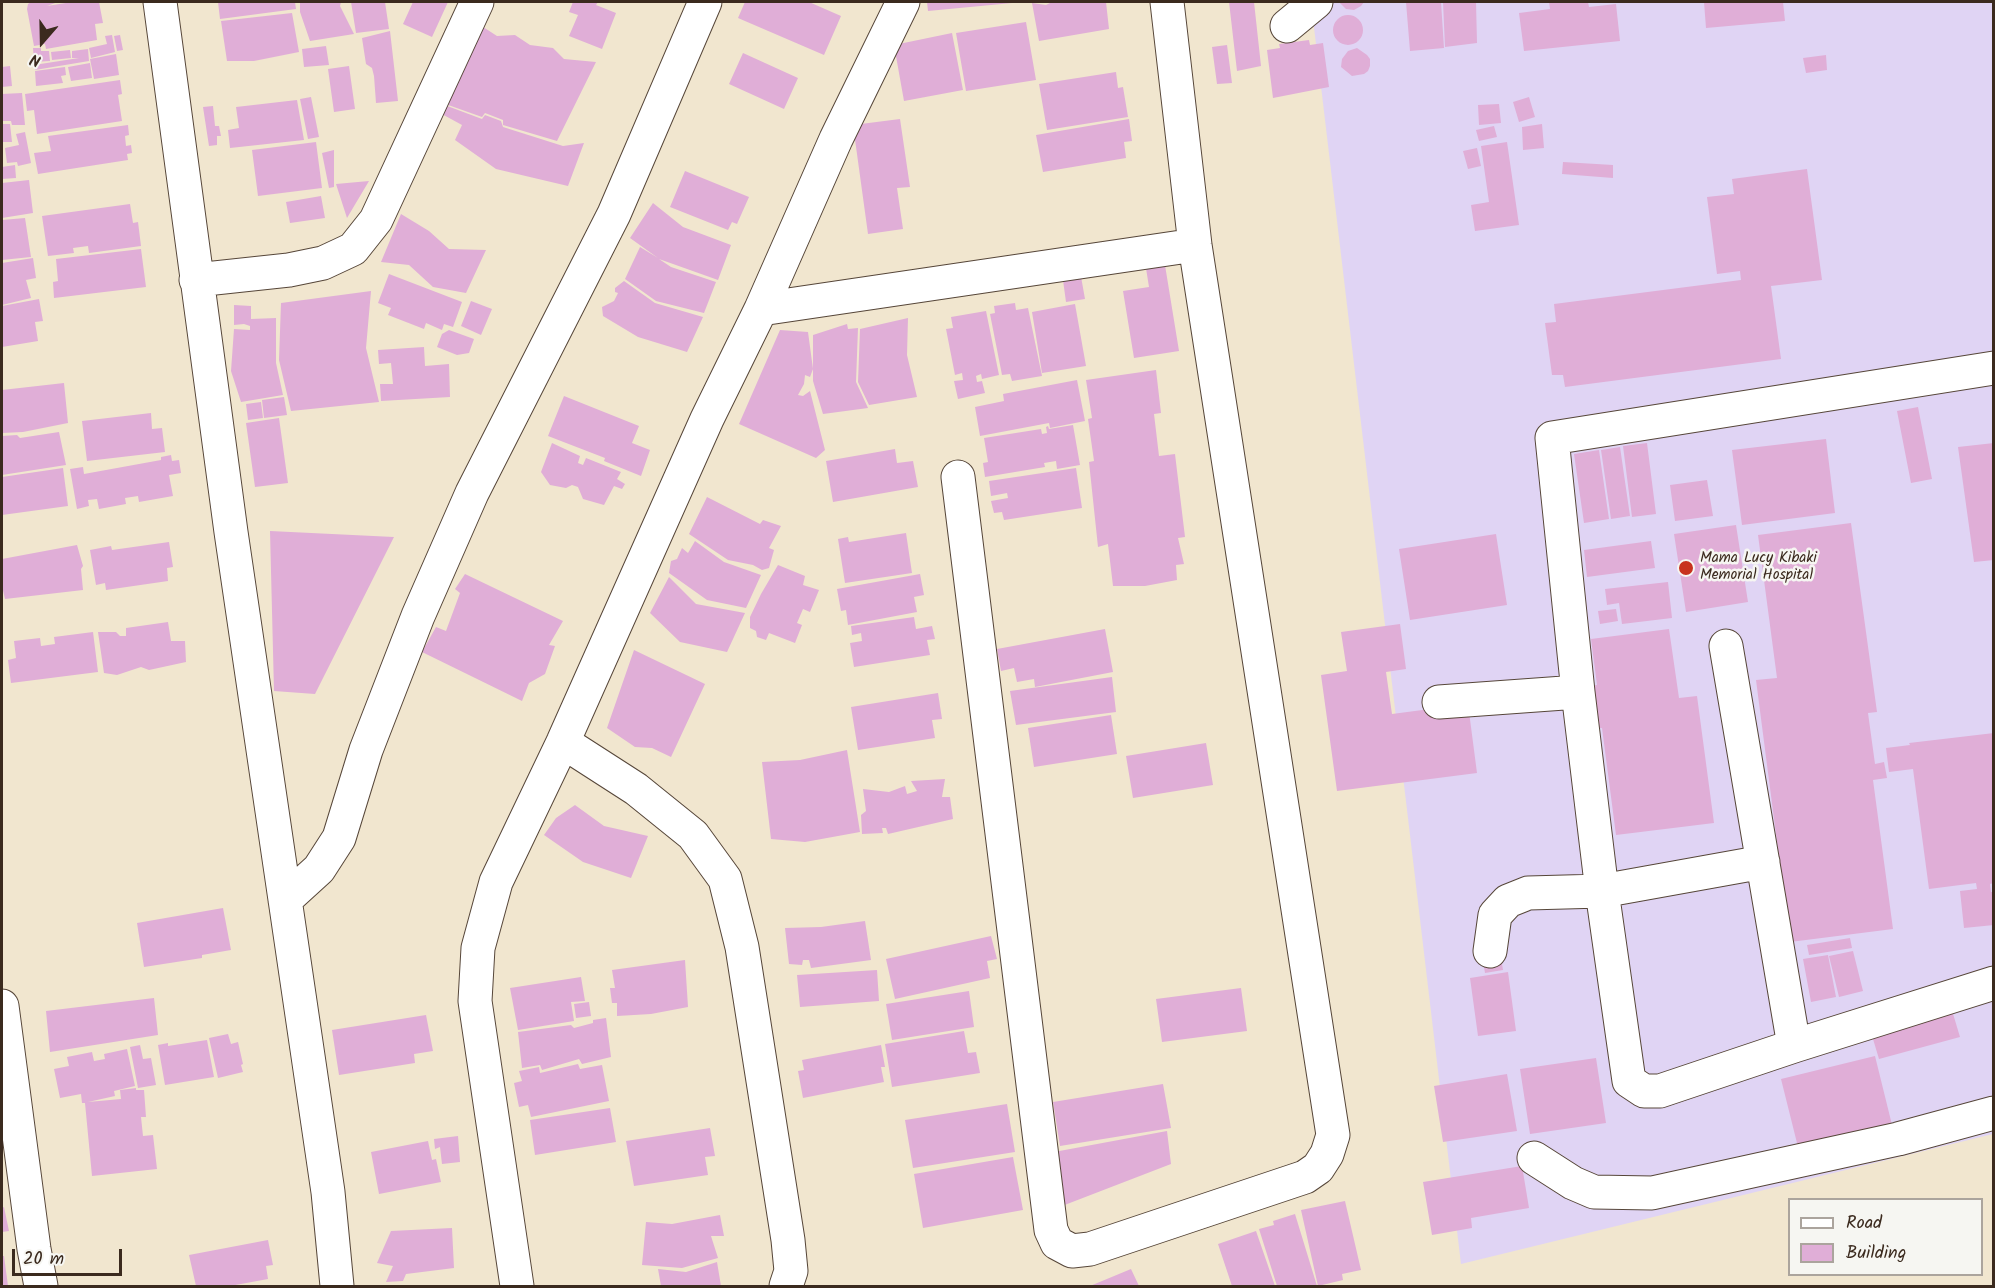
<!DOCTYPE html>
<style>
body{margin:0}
#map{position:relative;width:1995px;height:1288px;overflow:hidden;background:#f1e6cf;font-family:Kalam,sans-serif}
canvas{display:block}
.frame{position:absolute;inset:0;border:3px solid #3b2a1e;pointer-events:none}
.legend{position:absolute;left:1788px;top:1198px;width:195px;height:78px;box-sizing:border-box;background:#f6f6f2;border:2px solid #aba49d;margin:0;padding:8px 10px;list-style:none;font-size:18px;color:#3b2a1e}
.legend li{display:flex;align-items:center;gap:12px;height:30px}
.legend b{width:30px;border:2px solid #aba49d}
.north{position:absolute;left:12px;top:12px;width:60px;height:60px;-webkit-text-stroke:4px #f6f6f2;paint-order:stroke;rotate:200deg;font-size:16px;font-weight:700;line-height:24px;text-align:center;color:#3b2a1e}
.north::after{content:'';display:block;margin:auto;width:21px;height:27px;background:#3b2a1e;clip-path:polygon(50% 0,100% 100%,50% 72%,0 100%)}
.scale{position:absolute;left:12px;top:1249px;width:110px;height:27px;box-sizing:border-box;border:3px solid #3b2a1e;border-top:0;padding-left:8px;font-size:18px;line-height:21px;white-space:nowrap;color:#3b2a1e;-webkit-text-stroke:4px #f6f6f2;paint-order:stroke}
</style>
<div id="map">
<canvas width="1995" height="1288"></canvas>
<div class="frame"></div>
<ul class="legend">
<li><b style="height:8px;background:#fff"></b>Road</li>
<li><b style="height:16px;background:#e0aed7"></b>Building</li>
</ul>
<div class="north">N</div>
<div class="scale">20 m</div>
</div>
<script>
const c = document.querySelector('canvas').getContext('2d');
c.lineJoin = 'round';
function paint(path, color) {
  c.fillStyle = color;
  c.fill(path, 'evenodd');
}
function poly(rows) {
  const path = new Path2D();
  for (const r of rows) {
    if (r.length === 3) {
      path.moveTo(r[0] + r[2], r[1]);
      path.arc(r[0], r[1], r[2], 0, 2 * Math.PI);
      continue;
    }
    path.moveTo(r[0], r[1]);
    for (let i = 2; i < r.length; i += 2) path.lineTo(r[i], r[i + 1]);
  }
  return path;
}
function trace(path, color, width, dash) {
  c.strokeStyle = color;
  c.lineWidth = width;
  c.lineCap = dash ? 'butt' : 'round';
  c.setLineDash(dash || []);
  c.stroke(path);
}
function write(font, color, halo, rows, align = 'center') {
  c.font = font + ' Kalam,sans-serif';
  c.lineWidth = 5;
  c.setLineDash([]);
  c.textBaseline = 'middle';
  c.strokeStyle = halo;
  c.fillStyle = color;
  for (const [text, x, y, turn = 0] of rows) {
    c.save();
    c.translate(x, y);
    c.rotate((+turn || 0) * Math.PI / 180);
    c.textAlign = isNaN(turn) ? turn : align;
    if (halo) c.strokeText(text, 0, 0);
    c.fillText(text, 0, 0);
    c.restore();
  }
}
paint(poly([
 [1311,2,1993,2,1993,1134,1461,1264]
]), '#e0d4f4');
paint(poly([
 [31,2,58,2,47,6,72,2,99,2,103,23,95,24,97,40,46,49,45,44,34,46,27,9,28,4],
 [218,2,295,2,296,9,220,19],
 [300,2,341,2,340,6,354,34,310,41,300,12],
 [351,2,385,2,389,29,356,33],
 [413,2,448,2,432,37,403,24],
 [573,2,598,2,596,5,616,13,602,49,569,36,578,15,569,12],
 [745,2,809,2,841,16,824,55,738,18],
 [927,2,1012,2,1012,3,928,11],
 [1052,2,1106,2,1109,29,1039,41,1032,3,1046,5],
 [1229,2,1254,2,1261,66,1237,71],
 [1339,2,1364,2,1361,6,1354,10,1346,9],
 [1406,2,1441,2,1444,48,1410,51],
 [1443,2,1476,2,1477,43,1445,47],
 [1549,2,1588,2,1589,7,1616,4,1620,41,1524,51,1519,13,1550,9],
 [1704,2,1783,2,1785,21,1706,28],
 [292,13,299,52,254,61,227,61,221,21],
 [1348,30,15],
 [1026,22,1036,80,966,91,956,33],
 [477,23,497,36,515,35,530,45,553,48,564,59,596,62,557,141,503,125,503,120,485,113,482,117,437,101],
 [390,31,398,101,376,103,374,76,372,68,366,64,362,38],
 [952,33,963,90,904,101,894,45],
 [112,35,115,52,91,58,89,48,107,44,105,36],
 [120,35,123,50,117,51,114,36],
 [1309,40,1310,45,1323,43,1329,87,1273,98,1267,50,1280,48,1279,44],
 [1227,45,1232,83,1217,84,1212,47],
 [326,46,329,65,304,67,302,49],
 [33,48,41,48,41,51,49,51,50,61,34,62],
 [1357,48,1367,55,1370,59,1370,66,1368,71,1364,74,1352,76,1341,67,1342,59,1348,51],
 [88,49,89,61,35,70,34,65,79,58,72,58,72,51],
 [70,50,71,58,52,60,51,52],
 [743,53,798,78,784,109,729,84],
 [116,54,119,75,94,79,90,59],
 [1826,55,1827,70,1806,73,1803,58],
 [90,63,92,78,71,81,68,67],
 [10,66,12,86,2,87,2,67],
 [349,66,355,109,334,112,328,69],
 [65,67,66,75,61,76,63,83,36,86,35,71],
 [1116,72,1118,88,1123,87,1128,117,1047,130,1039,84],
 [120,80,122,94,118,95,122,121,37,134,34,110,27,111,25,94],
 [22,93,25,125,12,125,11,121,2,121,2,94],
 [311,97,319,137,308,139,300,99],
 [1529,97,1535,117,1519,122,1513,102],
 [297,100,304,140,230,148,228,130,239,128,236,107],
 [442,104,482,119,485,115,501,121,503,127,563,146,584,143,568,186,496,169,455,140,462,125,440,113],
 [1499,104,1501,123,1479,125,1478,105],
 [213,106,215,126,219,126,221,136,217,136,217,145,209,146,203,107],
 [900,119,910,187,897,188,903,229,868,234,853,125],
 [1129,119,1132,141,1124,142,1126,158,1043,172,1036,135],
 [2,124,10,124,12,142,2,142],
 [1542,124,1544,148,1523,150,1522,127],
 [128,125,129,135,125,136,126,146,131,145,132,153,127,154,128,160,38,174,34,153,51,151,48,136],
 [1494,126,1497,137,1479,141,1476,130],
 [25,132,31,163,18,166,17,162,7,163,5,148,19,145,16,134],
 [316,142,322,188,258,196,252,150],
 [1507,142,1519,225,1475,231,1471,205,1489,202,1481,146],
 [1477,148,1481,166,1468,169,1463,151],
 [334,150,334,187,329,188,322,153],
 [1563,162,1613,165,1613,178,1562,174],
 [15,165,16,178,2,179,2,167],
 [1807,169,1822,280,1771,286,1781,359,1565,387,1563,375,1552,375,1545,323,1556,322,1554,304,1741,280,1740,271,1717,274,1707,197,1734,194,1732,179],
 [685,171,749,197,737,224,732,222,728,230,670,207],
 [29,180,33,213,2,218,2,183],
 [369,181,347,218,336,184],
 [321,196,325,218,290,223,286,202],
 [653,203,683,227,731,245,718,280,659,259,671,267,716,282,704,313,656,301,625,279,640,247,658,258,630,238],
 [130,204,133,223,138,222,141,246,89,253,88,246,73,248,74,253,48,256,42,216],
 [401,214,429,231,449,249,486,250,466,293,433,287,409,265,381,262],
 [25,218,31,257,2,260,2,220],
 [141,249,146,287,54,298,53,282,58,281,56,259],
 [33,258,36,278,26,280,31,298,2,305,2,263],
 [1164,259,1179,351,1134,358,1123,291,1149,287,1145,262],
 [1080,271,1085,299,1066,302,1062,273],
 [389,274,462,302,453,327,444,324,442,330,426,323,424,329,388,315,391,308,378,303],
 [624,281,655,303,703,317,687,352,638,337,603,316,602,307,614,301,618,293,615,292,615,288],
 [371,291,366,348,379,402,291,411,279,360,281,303],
 [39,299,43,321,35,322,38,341,2,347,2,306],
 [471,301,492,309,481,335,461,326],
 [1015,303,1016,310,1028,308,1042,376,1012,381,1010,374,1002,375,990,314,995,313,994,306],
 [1075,304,1086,366,1042,373,1032,312],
 [234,305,251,306,251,319,276,318,276,363,283,395,241,402,231,371,234,329,250,330,250,326,244,324,234,325],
 [986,311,999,375,982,379,981,374,976,376,977,382,982,381,985,393,958,399,954,381,963,380,962,373,955,375,946,329,953,328,951,317],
 [908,318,907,355,917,397,869,405,858,382,860,329],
 [847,324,848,329,858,328,856,382,868,408,823,414,813,381,813,335],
 [449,330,474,339,469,353,457,355,437,347,442,334],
 [780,330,808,332,813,369,810,377,805,375,804,384,798,395,803,396,810,391,825,450,816,458,739,424],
 [424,347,425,366,449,364,450,397,381,401,380,384,393,384,391,363,379,364,378,350],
 [1156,370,1161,413,1154,414,1159,456,1175,454,1185,537,1178,538,1184,564,1176,565,1177,580,1145,586,1113,586,1108,544,1098,547,1089,462,1094,461,1088,419,1092,418,1086,380],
 [1077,380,1085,421,1050,428,1049,423,980,436,975,407,1004,401,1003,394],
 [64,383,68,423,23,432,2,433,2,390],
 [564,396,639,426,632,443,650,450,641,476,604,461,605,458,548,436],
 [284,397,287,415,264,418,262,400],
 [261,402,263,418,248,420,246,404],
 [1918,407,1932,479,1911,483,1897,411],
 [151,413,152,429,162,428,165,452,87,461,82,421],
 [279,418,288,483,255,487,246,423],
 [1073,425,1080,465,1057,469,1056,461,1044,463,1045,467,985,477,983,463,988,462,984,438,1041,429,1042,434,1047,433,1046,427,1048,426,1049,429],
 [59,432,66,465,2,475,2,436,17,435,20,438],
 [1826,439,1835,513,1742,525,1732,450],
 [552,443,580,456,578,463,583,465,586,458,621,472,617,479,625,484,622,489,614,486,604,505,583,499,578,487,572,485,566,488,550,485,541,472],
 [1647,443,1656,514,1632,517,1623,446],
 [1994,443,1994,560,1974,562,1958,447],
 [1620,447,1630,516,1611,519,1601,450],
 [895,449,897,463,913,461,918,487,833,502,826,461],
 [1599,450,1609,519,1584,523,1574,454],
 [171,455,172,461,179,460,181,473,169,475,173,496,139,502,138,496,125,498,126,504,99,509,97,499,88,500,89,506,77,509,70,469,83,467,84,474,161,460,161,457],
 [63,468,68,506,2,515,2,477],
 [1076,468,1082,508,1004,520,1002,512,994,513,991,501,1008,498,1007,493,991,496,989,481],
 [1707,480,1713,516,1675,521,1670,485],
 [707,497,760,524,763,520,781,526,769,548,774,550,769,568,762,570,753,565,728,560,689,534],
 [1851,523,1877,712,1868,713,1875,764,1884,762,1887,778,1873,780,1893,929,1790,942,1756,680,1777,678,1758,535],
 [1736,525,1748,602,1686,612,1674,534],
 [270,531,394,537,315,694,274,691],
 [906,533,912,573,845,583,838,539,848,537,849,542],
 [1496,534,1507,605,1410,620,1399,549],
 [695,541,724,562,761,575,746,608,707,600,669,573,671,561,677,559,682,548,688,553],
 [1651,541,1655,568,1587,577,1584,550],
 [169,542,173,567,167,568,168,581,106,590,105,583,96,585,90,550,111,546,112,550],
 [77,545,83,566,81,569,83,590,5,599,2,586,2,559],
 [778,565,805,576,803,585,819,590,810,612,803,609,797,623,802,625,795,643,769,633,766,640,757,637,756,631,750,628,750,617,761,594],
 [465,574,563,621,549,645,555,646,545,674,529,683,522,701,422,652,436,627,446,631,460,593,455,589],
 [920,574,924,595,914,597,917,612,848,625,846,610,841,611,837,589],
 [669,577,696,604,745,613,727,652,680,642,650,613],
 [1668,582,1672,618,1622,624,1619,603,1607,605,1605,589],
 [1616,609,1618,621,1600,624,1598,611],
 [914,617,916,629,932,626,935,639,927,640,930,655,854,667,850,643,862,641,861,633,852,635,851,626],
 [168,622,171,641,185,641,186,662,149,670,141,667,117,675,104,673,98,632,116,632,120,636,126,636,126,628],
 [1400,624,1406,669,1386,672,1392,714,1468,704,1477,773,1337,791,1321,675,1347,671,1341,632],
 [1105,629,1113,672,1035,687,1034,679,1017,682,1014,668,1001,671,997,649],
 [1669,629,1679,698,1697,696,1714,823,1616,835,1602,728,1595,729,1590,686,1597,685,1591,639],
 [93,632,98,672,11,683,8,660,16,658,14,641,40,638,41,646,55,644,54,637],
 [634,650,705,684,671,757,652,748,635,747,607,728],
 [1112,677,1116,712,1016,725,1010,691],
 [938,693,942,719,932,720,935,738,858,750,851,707],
 [1111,715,1117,754,1034,767,1028,728],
 [1994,733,1994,883,1990,884,1991,892,1994,892,1994,925,1964,928,1960,891,1977,889,1976,883,1929,889,1913,769,1889,772,1886,748,1910,745,1909,743],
 [1206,743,1213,785,1133,798,1126,756],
 [847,750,860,832,805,842,771,839,762,762,800,760],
 [945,779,942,797,950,797,953,819,888,834,886,828,882,828,883,833,862,834,861,815,866,811,863,789,889,792,905,786,907,794,917,791,911,781],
 [575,805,604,826,648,836,631,878,583,862,544,835,556,818],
 [223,908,231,950,202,955,202,958,144,967,137,923],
 [865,921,871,960,811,968,809,960,803,960,802,965,789,964,785,928,821,927],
 [991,936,997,959,987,961,990,978,895,999,886,959],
 [1850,938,1852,948,1809,955,1807,945],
 [1853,951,1863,991,1839,997,1829,956],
 [1828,955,1836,997,1811,1002,1803,959],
 [1501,958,1503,970,1485,973,1483,961],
 [685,960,688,1007,651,1014,617,1016,617,1003,612,1003,610,988,615,988,612,970],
 [877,970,879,1001,800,1007,797,975],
 [1508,972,1516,1031,1478,1036,1470,978],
 [581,977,585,1001,571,1002,574,1021,518,1030,510,988],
 [1241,988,1247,1031,1162,1042,1156,999],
 [969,991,974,1027,892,1040,886,1004],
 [154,998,158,1035,50,1052,46,1011],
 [589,1002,591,1016,576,1018,574,1004],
 [1951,1007,1960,1037,1879,1059,1870,1029],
 [426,1015,433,1051,414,1054,415,1063,339,1075,332,1030],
 [606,1018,611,1057,582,1064,579,1059,542,1070,540,1065,522,1068,518,1032,571,1025,574,1028,593,1023,593,1020],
 [964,1031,968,1053,976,1052,980,1073,892,1087,885,1044],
 [228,1034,231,1044,238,1042,243,1064,241,1065,243,1072,218,1078,209,1038],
 [207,1040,214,1077,165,1085,158,1045,168,1043,168,1046],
 [140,1045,143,1059,151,1058,156,1085,138,1088,130,1047],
 [881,1045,885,1067,881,1067,884,1082,803,1098,798,1071,804,1070,802,1060],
 [127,1049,135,1086,114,1091,115,1096,88,1102,121,1099,120,1090,136,1088,136,1090,144,1090,146,1117,141,1117,143,1136,153,1135,157,1169,92,1176,85,1103,82,1103,81,1094,60,1098,54,1069,69,1066,67,1057,92,1052,94,1061,105,1059,104,1054],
 [1875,1056,1894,1133,1800,1155,1781,1079],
 [1596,1058,1606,1123,1530,1134,1520,1069],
 [578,1064,580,1069,602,1065,609,1101,531,1117,528,1105,519,1107,514,1083,522,1081,519,1071,539,1067,540,1073],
 [1507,1074,1517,1131,1443,1142,1434,1086],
 [1163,1084,1171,1128,1060,1146,1053,1102],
 [1007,1104,1015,1152,913,1168,905,1120],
 [610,1108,616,1142,535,1155,530,1120],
 [710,1128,715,1156,705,1157,708,1175,634,1186,626,1141],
 [1167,1131,1171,1164,1062,1206,1054,1152],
 [458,1136,460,1162,442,1164,440,1147,435,1149,434,1139],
 [428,1141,432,1160,436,1159,441,1182,379,1194,371,1152],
 [1013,1157,1023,1210,923,1228,914,1174],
 [1522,1166,1529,1208,1471,1218,1472,1228,1432,1235,1423,1182],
 [1345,1201,1361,1270,1342,1274,1343,1280,1318,1286,1301,1210],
 [4,1207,9,1231,2,1232,2,1208],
 [1295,1214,1317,1286,1277,1286,1259,1229,1274,1225,1273,1221],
 [720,1215,724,1236,711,1236,718,1258,682,1268,642,1265,646,1222,672,1224],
 [452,1228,454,1268,406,1274,403,1281,386,1282,393,1266,377,1263,391,1231],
 [1256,1231,1275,1286,1232,1286,1218,1244],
 [268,1240,273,1265,266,1266,268,1279,230,1286,196,1286,189,1255],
 [2,1256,4,1256,8,1286,2,1286],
 [717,1262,721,1286,661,1286,658,1269,686,1272],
 [1131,1269,1139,1286,1090,1286]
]), '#e0aed7');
const minor = poly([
 [160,2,231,532,328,1192,337,1286],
 [1287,26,1316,2],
 [196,280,289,270,323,263,353,249,376,220,477,2],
 [761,309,836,139,903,2],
 [1994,368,1552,438,1578,692,1602,891,1629,1081,1644,1091,1660,1091,1794,1046,1994,983],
 [958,477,1051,1230,1057,1243,1072,1251,1090,1249,1305,1177,1318,1168,1327,1154,1333,1135,1195,245,1167,2],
 [1726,646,1794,1046],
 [1439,702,1578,692],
 [563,742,636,789,693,835,725,879,742,947,788,1240,791,1271,786,1286],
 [285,900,319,869,339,838,366,750,418,616,472,493,614,214,705,2],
 [1490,951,1495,915,1508,901,1528,893,1602,891,1763,862],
 [2,1006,34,1249,41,1286],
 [1534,1158,1573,1183,1594,1192,1652,1193,1898,1139,1994,1113],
 [517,1286,475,1001,478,948,496,882,563,742,707,419,761,309,1195,245]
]);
trace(minor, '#564639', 35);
trace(minor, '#fff', 33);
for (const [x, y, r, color] of [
 [1686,568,8,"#c8321e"]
]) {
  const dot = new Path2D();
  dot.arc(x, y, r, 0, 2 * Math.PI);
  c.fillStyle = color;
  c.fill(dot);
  trace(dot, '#f6f6f2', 2);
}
write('15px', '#3b2a1e', '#f6f6f2', [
 ["Mama Lucy Kibaki",1700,559],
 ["Memorial Hospital",1700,576]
], 'left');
</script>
